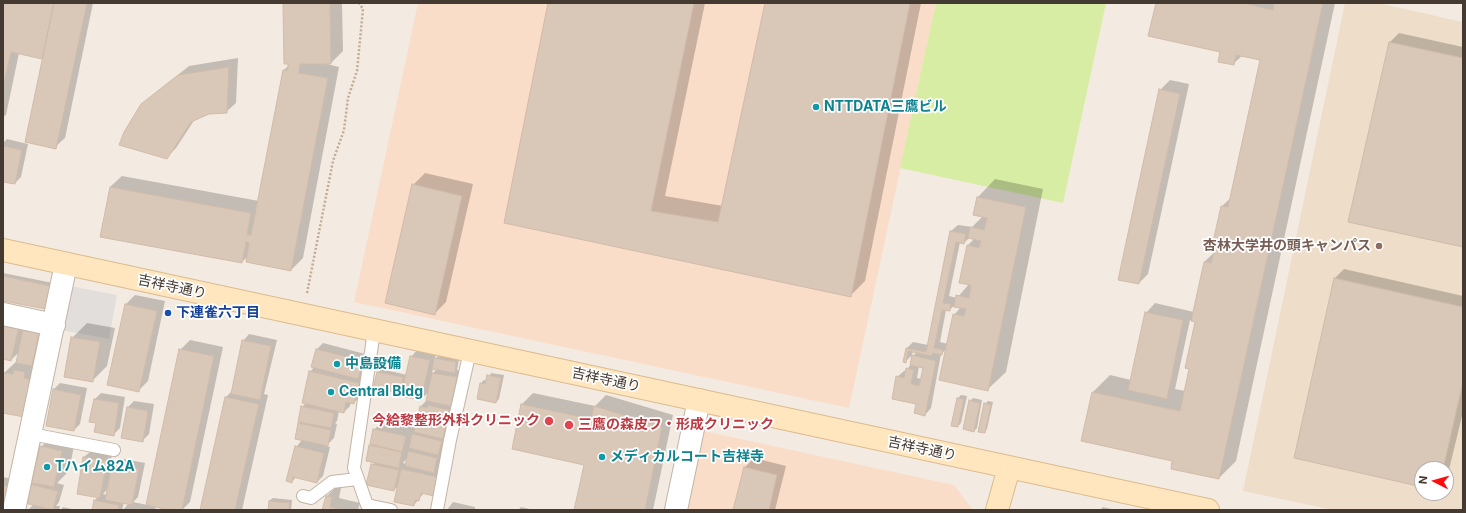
<!DOCTYPE html>
<meta charset="utf-8">
<style>
body{margin:0}
#map{position:relative;width:1466px;height:513px;overflow:hidden;background:#f3ebe1;font-family:Inter,sans-serif}
canvas{display:block}
.frame{position:absolute;inset:0;border:4px solid #453a31;pointer-events:none}
.north{position:absolute;left:1414px;top:461px;width:40px;height:40px;box-sizing:border-box;background:#fff;border:1px solid #b5b0ad;border-radius:50%;rotate:276deg;font-size:11px;font-weight:700;line-height:16px;text-align:center;color:#453a31}
.north::after{content:'';display:block;margin:auto;width:14px;height:18px;background:#ff0c0c;clip-path:polygon(50% 0,100% 100%,50% 72%,0 100%)}
</style>
<div id="map">
<canvas width="1466" height="513"></canvas>
<div class="frame"></div>
<div class="north">N</div>
</div>
<script>
const c = document.querySelector('canvas').getContext('2d');
c.lineJoin = 'round';
function paint(path, color) {
  c.fillStyle = color;
  c.fill(path, 'evenodd');
}
function poly(rows) {
  const path = new Path2D();
  for (const r of rows) {
    path.moveTo(r[0], r[1]);
    for (let i = 2; i < r.length; i += 2) path.lineTo(r[i], r[i + 1]);
  }
  return path;
}
function trace(path, color, width, dash) {
  c.strokeStyle = color;
  c.lineWidth = width;
  c.lineCap = dash ? 'butt' : 'round';
  c.setLineDash(dash || []);
  c.stroke(path);
}
function write(font, color, halo, rows, align = 'center') {
  c.font = font + ' Inter,"Noto Sans JP",sans-serif';
  c.lineWidth = 3.5;
  c.setLineDash([]);
  c.textBaseline = 'middle';
  c.strokeStyle = halo;
  c.fillStyle = color;
  for (const [text, x, y, turn = 0] of rows) {
    c.save();
    c.translate(x, y);
    c.rotate((+turn || 0) * Math.PI / 180);
    c.textAlign = isNaN(turn) ? turn : align;
    if (halo) c.strokeText(text, 0, 0);
    c.fillText(text, 0, 0);
    c.restore();
  }
}
paint(poly([
 [418,3,936,3,849,408,354,302],
 [699,430,954,485,973,510,681,510]
]), '#f9ddc8');
paint(poly([
 [1345,3,1378,3,1463,22,1463,510,1333,510,1243,491],
 [1422,469,1446,469,1446,493,1422,493]
]), '#eedec9');
paint(poly([
 [936,3,1106,3,1063,203,900,168]
]), '#d7eda4');
paint(poly([
 [70,286,117,295,109,339,61,330]
]), '#e2dedb');
paint(poly([
 [3,3,93,3,65,138,55,147,44,56,42,58,19,53,6,115,3,117],
 [284,3,342,3,343,51,331,63,323,63,339,67,303,258,291,270,248,256,242,262,110,187,122,176,259,201,284,70,290,64],
 [549,3,705,3,665,196,723,206,766,3,921,3,865,281,850,296,505,222],
 [1157,3,1335,3,1236,461,1219,478,1174,460,1083,440,1093,392,1110,375,1131,380,1146,313,1155,303,1194,312,1204,262,1216,251,1222,206,1232,197,1261,59,1243,55,1233,64,1221,51],
 [1190,320,1196,322,1191,368,1185,391,1175,389],
 [1399,33,1463,47,1463,246,1390,42],
 [238,58,236,103,226,112,209,113,195,119,176,148,166,158,142,104,189,66],
 [1170,80,1189,84,1148,274,1139,283,1160,90],
 [7,139,28,144,21,177,15,183,3,181,3,143],
 [425,173,473,184,446,302,434,314,413,185],
 [995,179,1043,189,1006,372,988,389,947,349,941,354,931,408,925,415,897,377,904,371,906,371,911,364,913,356,917,352,913,351,912,355,905,362,907,348,913,342,928,345,951,231,958,225,972,227,983,216,978,197],
 [970,237,975,238,968,245,969,284,957,298,949,296,960,242,964,243],
 [954,306,961,307,954,315,948,344,940,342,946,310,949,310],
 [919,366,924,367,922,379,917,378],
 [1344,269,1463,296,1463,412,1446,482,1446,469,1422,469,1422,486,1335,278],
 [3,273,53,283,45,308,3,300],
 [135,295,165,301,148,381,139,390,126,304],
 [25,321,22,332,31,324,45,327,46,365,3,412,4,373,18,360,20,351,11,360,3,358,4,324],
 [87,323,115,328,107,366,92,381,72,338],
 [249,334,277,340,264,394,268,395,242,510,201,510,226,397,232,391,243,341],
 [190,340,223,347,190,502,182,510,156,506,155,510,123,510,129,503,124,502,122,510,92,510,95,500,98,497,78,493,84,457,91,451,112,454,110,472,111,472,113,464,119,458,145,463,138,497,133,502,147,505,180,350],
 [108,488,107,495,103,494],
 [323,343,369,355,365,372,361,375,365,376,360,396,354,403,351,402,350,406,344,412,339,411,337,421,335,423,337,424,334,438,326,446,330,447,323,476,317,482,296,477,292,482,296,447,303,439,299,424,301,421,302,407,306,403,310,372,314,367,316,350],
 [417,350,436,354,435,359,438,356,459,359,457,370,463,371,443,463,437,469,443,470,414,505,399,485,394,490,372,465,375,462,370,446,372,444,374,430,383,420,416,427,420,407,427,400,429,392,421,399,409,387,403,386,399,392,378,372,381,369,407,375,411,357],
 [433,368,437,369,432,374],
 [408,457,406,464,403,463],
 [491,373,504,375,499,399,496,402,481,383,484,380,487,381],
 [60,383,87,388,80,424,74,430,53,390],
 [101,393,125,397,120,428,113,435,97,422,95,399],
 [533,393,595,406,606,395,673,415,653,510,575,510,585,464,522,404],
 [961,395,967,396,961,423,958,426,952,425,958,398],
 [973,398,982,400,977,428,974,431,970,401],
 [134,401,154,404,149,434,143,440,128,407],
 [988,401,993,402,987,429,984,432,985,404],
 [56,432,76,436,69,471,57,483,64,485,59,502,56,506,60,506,59,510,28,510,34,504,31,485,34,482,41,447],
 [754,458,786,466,775,510,734,510,745,467],
 [3,477,17,480,3,510],
 [336,487,341,488,339,498,360,503,358,510,323,510,327,496],
 [273,498,292,500,291,510,269,510,269,501],
 [453,502,475,507,475,510,447,510],
 [63,507,76,510,61,510],
 [521,507,534,510,518,510],
 [1103,507,1116,510,1100,510]
]), '#0003');
const building = poly([
 [3,3,54,3,42,59,11,52,3,87,3,3],
 [54,3,87,3,56,149,25,142,54,3],
 [283,3,330,3,331,64,300,64,299,73,328,78,291,271,246,262,249,243,246,242,242,263,100,237,110,187,251,213,247,235,251,235,283,70,288,70,288,64,284,64,283,3],
 [548,3,694,3,651,211,718,222,765,3,910,3,851,297,504,223,548,3],
 [1156,3,1243,3,1273,10,1274,3,1323,3,1219,479,1171,469,1172,461,1081,441,1092,392,1180,411,1189,369,1185,368,1195,322,1191,321,1204,262,1211,263,1214,252,1211,251,1221,206,1228,207,1260,60,1236,55,1234,65,1218,62,1220,52,1148,36,1156,3],
 [1389,42,1463,58,1463,247,1348,222,1389,42],
 [229,67,227,113,209,114,191,122,167,159,119,145,124,132,141,104,178,75,229,67],
 [1159,89,1180,94,1139,284,1118,280,1159,89],
 [3,146,22,150,15,184,3,182,3,146],
 [412,184,462,196,435,315,385,303,412,184],
 [977,197,1026,207,988,391,939,380,953,314,964,316,966,309,954,307,956,295,969,298,971,285,959,283,967,245,979,248,981,241,968,238,970,227,984,230,987,218,973,215,977,197],
 [950,231,966,234,964,244,956,242,943,303,951,304,950,311,942,310,934,348,943,350,942,355,933,353,932,356,908,351,906,363,903,362,906,348,926,352,950,231],
 [3,276,50,286,46,309,3,301,3,276],
 [1334,278,1463,307,1463,382,1443,469,1422,469,1422,487,1294,458,1334,278],
 [125,304,157,311,139,392,107,385,125,304],
 [1145,312,1183,320,1167,399,1128,390,1145,312],
 [4,323,19,327,11,361,3,359,4,323],
 [23,329,39,333,32,366,16,363,23,329],
 [71,337,100,342,93,382,64,377,71,337],
 [242,340,271,346,260,400,231,394,242,340],
 [179,349,214,356,182,510,169,510,146,505,179,349],
 [316,349,363,361,358,379,311,367,316,349],
 [912,355,936,361,925,416,914,413,916,404,892,399,896,376,904,378,906,368,914,370,911,384,919,386,923,368,910,365,912,355],
 [410,356,430,360,421,400,405,397,407,387,403,387,410,356],
 [434,358,456,362,455,373,432,369,434,358],
 [14,370,25,372,24,378,31,380,24,417,3,413,3,373,13,374,14,370],
 [309,371,359,383,354,404,346,402,344,413,302,403,309,371],
 [377,372,403,377,400,393,373,388,377,372],
 [432,373,457,377,451,406,426,401,432,373],
 [487,375,501,378,496,403,477,399,480,383,485,384,487,375],
 [53,389,81,395,74,431,46,426,53,389],
 [225,397,259,404,235,510,200,510,225,397],
 [957,398,964,399,958,427,951,426,957,398],
 [94,399,119,403,114,436,94,432,96,423,89,422,94,399],
 [969,400,980,403,974,432,963,429,969,400],
 [984,403,991,405,985,433,978,432,984,403],
 [521,404,591,419,594,406,662,427,645,510,574,510,584,465,512,449,521,404],
 [428,405,449,410,443,439,414,432,420,406,427,408,428,405],
 [301,406,334,413,331,428,298,422,301,406],
 [127,407,148,411,143,442,121,438,127,407],
 [298,423,331,430,328,446,295,439,298,423],
 [373,429,406,436,402,452,370,444,373,429],
 [412,434,442,441,438,455,409,448,412,434],
 [369,445,402,452,399,468,366,461,369,445],
 [40,446,62,451,54,487,32,483,40,446],
 [295,446,324,453,317,483,293,477,292,483,286,481,295,446],
 [408,451,437,458,434,473,405,466,408,451],
 [83,457,107,461,100,498,77,494,83,457],
 [112,464,139,469,132,505,105,500,112,464],
 [371,464,399,470,394,491,366,485,371,464],
 [744,467,777,475,769,510,733,510,744,467],
 [401,469,437,477,434,496,421,493,419,501,415,500,414,506,394,502,401,469],
 [30,484,58,491,53,510,25,503,30,484],
 [3,485,12,487,6,510,3,510,3,485],
 [326,496,332,497,330,507,343,510,322,510,326,496],
 [94,500,119,505,118,510,92,510,94,500],
 [269,501,290,503,289,510,268,510,269,501]
]);
paint(building, '#d9c7b8');
trace(building, '#d1bba8', 1);
const lane = poly([
 [374,331,354,468,367,505,391,510],
 [31,434,114,450],
 [303,496,311,498,332,482,357,479],
 [437,510,450,440,470,351]
]);
const street = poly([
 [3,314,54,325],
 [14,510,66,264],
 [676,510,699,400]
]);
const secondary = poly([
 [3,250,1208,510],
 [997,510,1009,468]
]);
trace(lane, '#c2b4a6', 14);
trace(street, '#c2b4a6', 24);
trace(secondary, '#dcbb8d', 24);
trace(poly([
 [307,293,333,161,344,130,348,98,357,71,363,9,359,3]
]), '#c3aa92', 2.5, [2, 2]);
trace(lane, '#fff', 12);
trace(street, '#fff', 22);
trace(secondary, '#ffe6bf', 22);
for (const [x, y, r, color] of [
 [816,107,4,"#0f9aa8"],
 [1379,246,4,"#8d6e63"],
 [168,313,4,"#1a4fb4"],
 [337,364,4,"#0f9aa8"],
 [331,392,4,"#0f9aa8"],
 [549,421,5,"#e0444e"],
 [569,425,5,"#e0444e"],
 [602,457,4,"#0f9aa8"],
 [47,467,4,"#0f9aa8"]
]) {
  const dot = new Path2D();
  dot.arc(x, y, r, 0, 2 * Math.PI);
  c.fillStyle = color;
  c.fill(dot);
  trace(dot, '#fff', 1.5);
}
write('bold 14px', '#0d838f', '#fff', [
 ["NTTDATA三鷹ビル",824,107],
 ["中島設備",345,364],
 ["Central Bldg",339,392],
 ["メディカルコート吉祥寺",610,457],
 ["Tハイム82A",55,467]
], 'left');
write('bold 14px', '#785e54', '#fff', [
 ["杏林大学井の頭キャンパス",1371,246]
], 'right');
write('14px', '#453a31', '#fff', [
 ["吉祥寺通り",172,287,12],
 ["吉祥寺通り",606,380,12],
 ["吉祥寺通り",922,449,12]
]);
write('bold 14px', '#164399', '#fff', [
 ["下連雀六丁目",176,313]
], 'left');
write('bold 14px', '#be3a42', '#fff', [
 ["今給黎整形外科クリニック",540,421],
 ["三鷹の森皮フ・形成クリニック",578,425,"left"]
], 'right');
</script>
